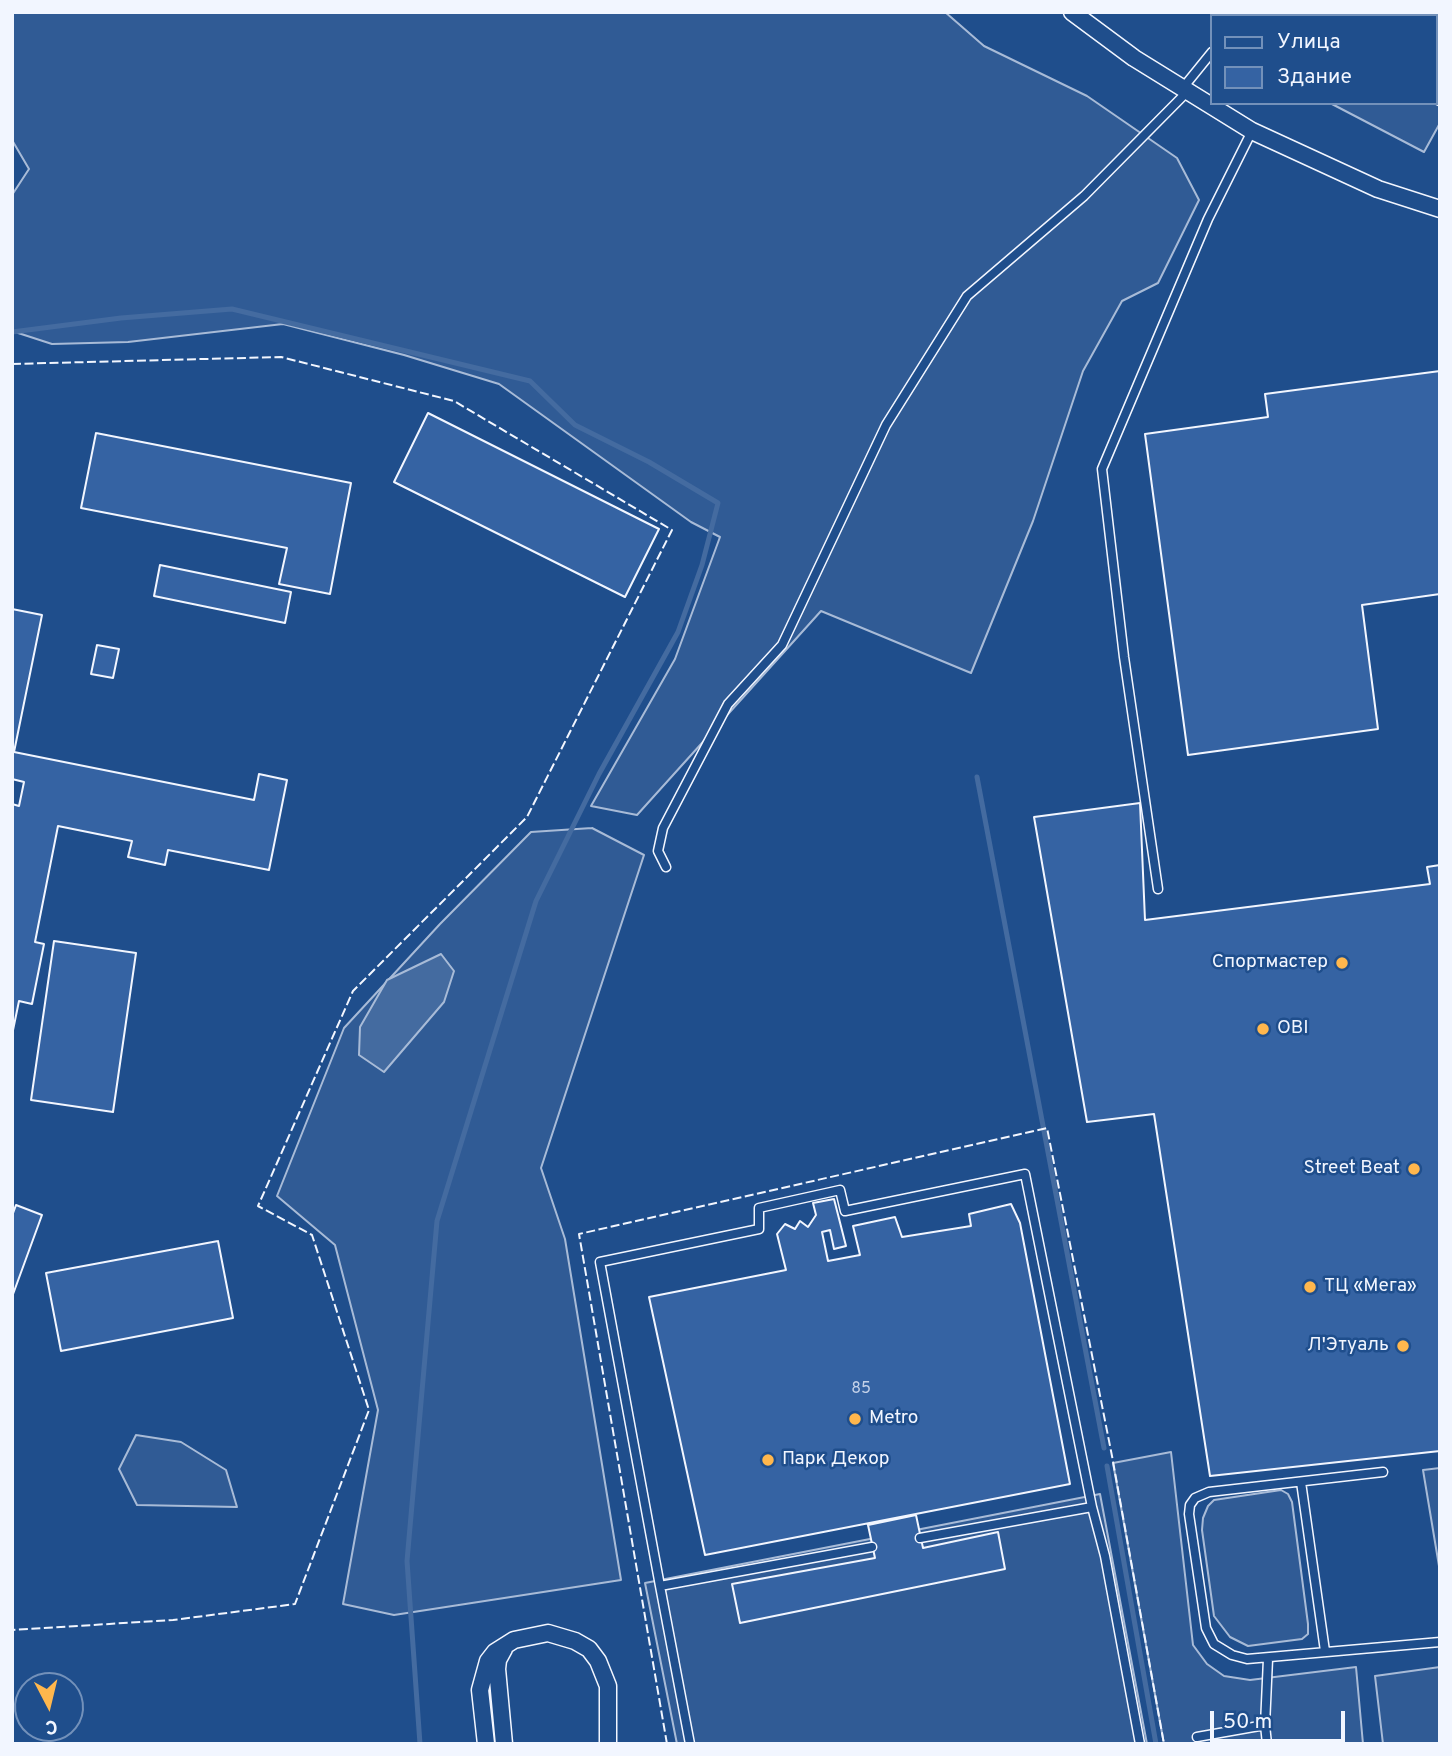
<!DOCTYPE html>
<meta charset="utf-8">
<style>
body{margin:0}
#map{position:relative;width:1452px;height:1756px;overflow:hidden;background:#1f4e8c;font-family:Overpass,sans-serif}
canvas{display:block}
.frame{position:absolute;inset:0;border:14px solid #f2f6ff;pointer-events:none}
.legend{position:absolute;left:1210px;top:14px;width:228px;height:91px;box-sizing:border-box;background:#1f4e8c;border:2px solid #7391ba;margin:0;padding:9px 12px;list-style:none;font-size:21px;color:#f2f6ff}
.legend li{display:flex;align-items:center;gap:14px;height:35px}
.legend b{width:35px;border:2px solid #7391ba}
.north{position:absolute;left:14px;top:1672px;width:70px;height:70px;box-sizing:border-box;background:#1f4e8c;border:2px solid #7391ba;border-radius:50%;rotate:173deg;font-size:19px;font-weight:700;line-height:28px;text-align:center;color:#f2f6ff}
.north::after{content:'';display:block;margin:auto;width:24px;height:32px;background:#ffb74d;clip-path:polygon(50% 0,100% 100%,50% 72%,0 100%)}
.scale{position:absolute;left:1210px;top:1711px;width:135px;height:32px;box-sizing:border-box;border:4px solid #f2f6ff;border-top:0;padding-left:9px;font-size:21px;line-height:24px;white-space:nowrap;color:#f2f6ff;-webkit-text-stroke:5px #1f4e8c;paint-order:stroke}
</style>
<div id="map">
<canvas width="1452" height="1756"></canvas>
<div class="frame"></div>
<ul class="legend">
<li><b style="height:9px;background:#1f4e8c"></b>Улица</li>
<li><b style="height:19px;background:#3563a3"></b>Здание</li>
</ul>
<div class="north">С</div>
<div class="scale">50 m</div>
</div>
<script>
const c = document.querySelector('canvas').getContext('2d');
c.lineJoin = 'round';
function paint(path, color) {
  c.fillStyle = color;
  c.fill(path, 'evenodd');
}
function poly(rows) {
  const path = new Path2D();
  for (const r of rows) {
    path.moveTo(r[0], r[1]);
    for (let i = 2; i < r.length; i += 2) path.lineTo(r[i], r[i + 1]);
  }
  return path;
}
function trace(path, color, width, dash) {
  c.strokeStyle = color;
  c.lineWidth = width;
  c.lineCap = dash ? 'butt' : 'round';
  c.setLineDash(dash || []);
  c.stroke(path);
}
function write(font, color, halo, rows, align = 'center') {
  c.font = font + ' Overpass,sans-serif';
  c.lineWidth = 5;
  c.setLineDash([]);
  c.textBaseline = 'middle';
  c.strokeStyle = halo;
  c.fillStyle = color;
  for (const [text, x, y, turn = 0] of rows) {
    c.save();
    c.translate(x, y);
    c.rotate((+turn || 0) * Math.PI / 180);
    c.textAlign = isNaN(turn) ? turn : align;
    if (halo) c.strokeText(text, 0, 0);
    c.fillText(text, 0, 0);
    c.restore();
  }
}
const built = poly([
 [12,12,945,12,984,46,1087,96,1177,158,1199,200,1158,283,1122,301,1083,371,1033,521,971,673,821,611,637,815,591,806,675,659,720,537,691,522,499,384,404,355,283,324,128,342,52,344,12,331,12,195,29,169,12,140,12,12],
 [1436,68,1440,70,1440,123,1424,152,1330,103,1436,103,1436,68],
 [592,828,644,855,541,1168,565,1239,621,1580,394,1615,343,1604,378,1410,335,1245,277,1196,344,1028,440,924,531,832,592,828],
 [136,1435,181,1442,226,1470,237,1507,137,1505,119,1469,136,1435],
 [1171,1452,1193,1645,1207,1664,1224,1676,1250,1680,1356,1667,1363,1744,1164,1744,1113,1463,1171,1452],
 [1440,1468,1440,1572,1423,1470,1440,1468],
 [1281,1490,1288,1494,1292,1502,1308,1624,1308,1634,1302,1639,1248,1646,1230,1637,1214,1616,1202,1530,1203,1518,1208,1506,1214,1500,1281,1490],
 [1100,1494,1147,1744,677,1744,645,1583,1100,1494],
 [1440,1667,1440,1744,1383,1744,1375,1676,1440,1667]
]);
paint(built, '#305b95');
trace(built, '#a8bbd7', 2);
const water = poly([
 [441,954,454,971,444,1002,384,1072,359,1055,360,1027,387,980,441,954]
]);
paint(water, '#446ba0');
trace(water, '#a8bbd7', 2);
trace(poly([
 [12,332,121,318,232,309,530,381,575,425,649,462,718,503,702,565,678,632,599,774,536,901,437,1221,407,1561,420,1744],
 [977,777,1104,1448],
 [1107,1466,1156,1744]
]), '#446ba0', 5);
const building = poly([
 [1347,12,1440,12,1440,67,1436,65,1436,16,1353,16,1347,12],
 [1440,371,1440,594,1362,605,1378,729,1188,755,1145,434,1268,417,1265,394,1440,371],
 [428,413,659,529,625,597,394,482,428,413],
 [96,433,351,483,330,594,279,584,287,548,81,508,96,433],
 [160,565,291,592,285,623,154,596,160,565],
 [12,609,42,615,14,752,254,800,259,774,287,780,269,870,168,850,165,865,128,857,132,841,58,826,35,942,44,944,32,1004,19,1001,12,1035,12,804,19,806,24,782,12,779,12,609],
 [97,645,119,649,113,678,91,674,97,645],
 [1140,803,1145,920,1430,884,1427,867,1440,865,1440,1451,1210,1476,1154,1114,1087,1122,1034,817,1140,803],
 [54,941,136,953,113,1112,31,1100,54,941],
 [834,1199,846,1246,834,1249,830,1230,822,1232,828,1261,860,1255,853,1226,895,1217,902,1237,971,1226,969,1214,1011,1204,1020,1223,1070,1484,705,1555,649,1297,786,1270,777,1234,785,1224,795,1229,800,1221,808,1227,816,1215,813,1203,834,1199],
 [16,1205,42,1215,12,1297,12,1216,16,1205],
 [218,1241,233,1318,61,1351,46,1273,218,1241],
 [916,1515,923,1548,998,1532,1005,1569,740,1623,732,1584,875,1558,868,1525,916,1515]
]);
paint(building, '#3563a3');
trace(building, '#f2f6ff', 2);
const service = poly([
 [1265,12,1272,16],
 [1243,16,1246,12],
 [1182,89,1212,52],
 [1436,99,1440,101],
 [666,867,658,851,663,828,728,704,782,645,886,425,967,296,1084,196,1187,92],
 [1158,889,1124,657,1102,469,1208,219,1252,131],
 [1383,1472,1209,1492,1195,1498,1190,1505,1189,1514,1206,1628,1214,1644,1232,1655,1247,1659,1440,1642],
 [1301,1482,1325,1651],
 [920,1538,1092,1507,1105,1556,1140,1744],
 [660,1586,600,1262,759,1229,759,1208,840,1190,845,1211,1025,1174,1092,1507],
 [1197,1737,1265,1725],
 [690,1744,660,1586,872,1547],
 [1267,1744,1265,1725,1268,1659]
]);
const minor = poly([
 [1072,12,1134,58,1252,131,1378,189,1440,209],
 [486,1744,480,1690,488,1661,495,1652,514,1640,548,1633,575,1641,589,1649,598,1661,608,1686,608,1744],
 [504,1744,497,1669,498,1660,504,1649]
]);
trace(service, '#f2f6ff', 11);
trace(minor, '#f2f6ff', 19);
trace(service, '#1f4e8c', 8);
trace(minor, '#1f4e8c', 16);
trace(poly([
 [12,364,281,357,454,401,672,530,527,817,353,991,258,1206,312,1235,369,1410,295,1604,173,1620,12,1630],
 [667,1744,579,1234,1047,1128,1112,1456,1164,1744]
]), '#f2f6ff', 2, [9, 3.5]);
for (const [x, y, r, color] of [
 [1342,963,7,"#ffb74d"],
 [1263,1029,7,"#ffb74d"],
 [1414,1169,7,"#ffb74d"],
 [1310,1287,7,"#ffb74d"],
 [1403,1346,7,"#ffb74d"],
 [855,1419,7,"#ffb74d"],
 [768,1460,7,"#ffb74d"]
]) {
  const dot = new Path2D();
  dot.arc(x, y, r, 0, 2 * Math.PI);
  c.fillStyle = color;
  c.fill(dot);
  trace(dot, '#1f4e8c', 2.5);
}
write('16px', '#c3d1e8', null, [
 ["85",861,1390]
]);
write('19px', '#f2f6ff', '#1f4e8c', [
 ["Спортмастер",1328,963,"right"],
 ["OBI",1277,1029],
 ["Street Beat",1400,1169,"right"],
 ["ТЦ «Мега»",1324,1287],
 ["Л'Этуаль",1389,1346,"right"],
 ["Metro",869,1419],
 ["Парк Декор",782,1460]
], 'left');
</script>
